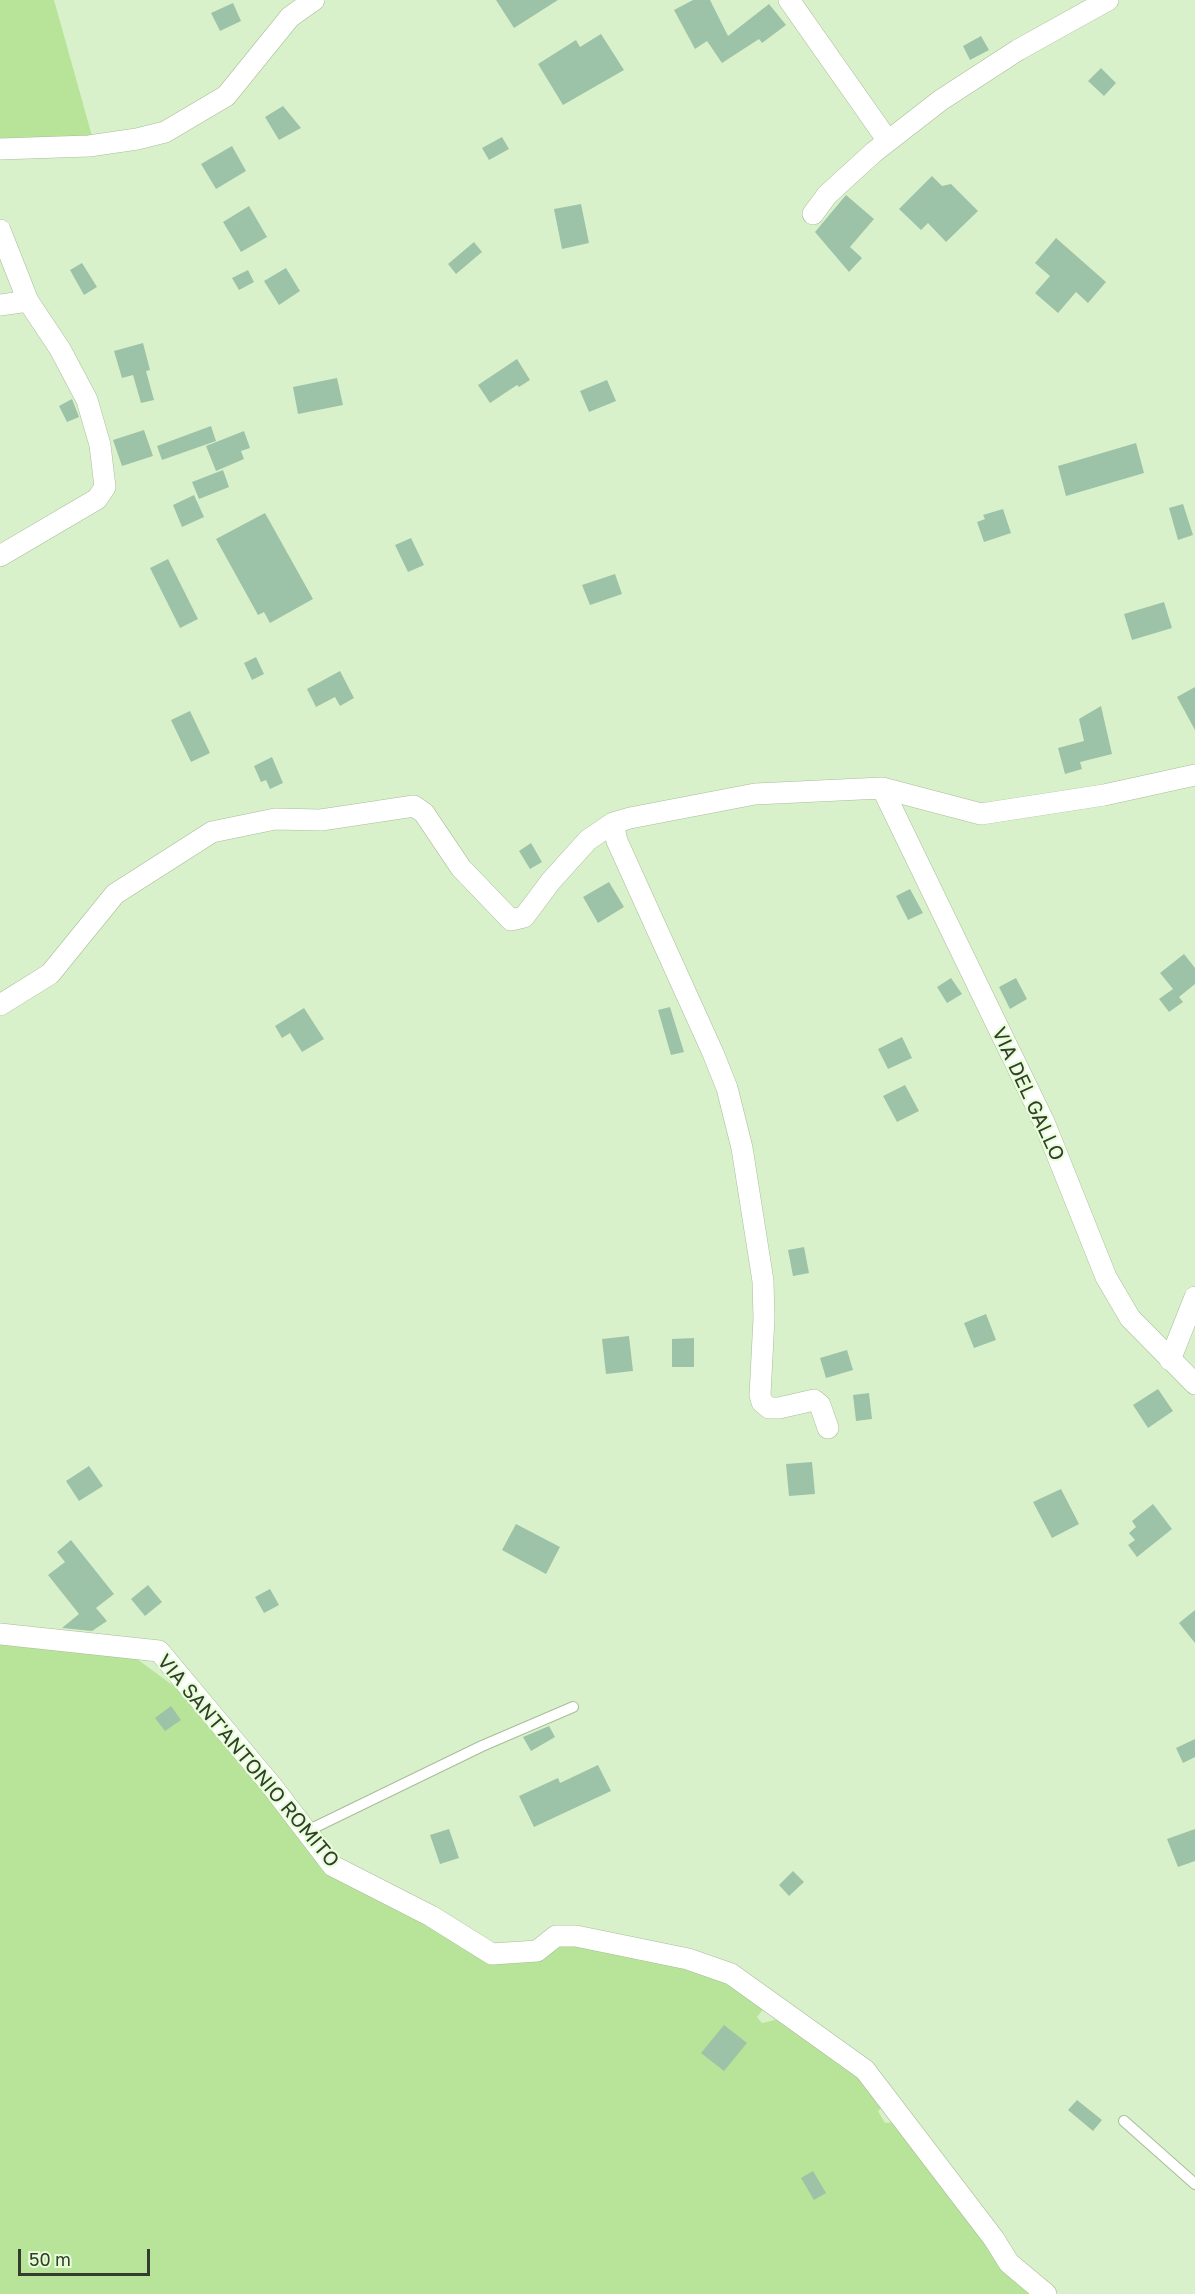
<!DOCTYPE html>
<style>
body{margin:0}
#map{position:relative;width:1195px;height:2294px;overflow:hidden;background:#d9f1ca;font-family:"Golos Text",sans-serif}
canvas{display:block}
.scale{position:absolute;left:18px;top:2249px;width:132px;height:27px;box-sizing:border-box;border:3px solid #333c2d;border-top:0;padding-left:8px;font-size:18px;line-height:21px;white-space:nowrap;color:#333c2d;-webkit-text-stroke:4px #e6ffd7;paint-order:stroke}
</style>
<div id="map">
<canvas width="1195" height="2294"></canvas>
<div class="scale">50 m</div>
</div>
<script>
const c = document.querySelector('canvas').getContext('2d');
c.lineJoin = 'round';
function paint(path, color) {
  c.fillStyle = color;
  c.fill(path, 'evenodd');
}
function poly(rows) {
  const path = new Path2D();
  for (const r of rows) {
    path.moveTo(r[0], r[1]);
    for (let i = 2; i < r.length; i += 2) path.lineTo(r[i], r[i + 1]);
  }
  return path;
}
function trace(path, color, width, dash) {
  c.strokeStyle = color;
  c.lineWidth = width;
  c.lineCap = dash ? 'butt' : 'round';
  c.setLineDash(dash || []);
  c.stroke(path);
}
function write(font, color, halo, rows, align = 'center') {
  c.font = font + ' "Golos Text",sans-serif';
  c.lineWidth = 4.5;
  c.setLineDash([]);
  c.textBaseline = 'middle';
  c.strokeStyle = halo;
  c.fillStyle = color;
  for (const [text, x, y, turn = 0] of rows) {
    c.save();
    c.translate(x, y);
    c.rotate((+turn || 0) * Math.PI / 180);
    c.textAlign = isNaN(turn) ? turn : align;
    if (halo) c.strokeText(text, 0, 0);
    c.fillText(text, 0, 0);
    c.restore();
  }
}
paint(poly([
 [0,0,54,0,92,136,0,140],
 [0,1642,133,1656,187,1696,310,1849,442,1928,487,1962,561,1942,697,1968,766,2006,757,2017,762,2023,780,2019,861,2074,884,2106,878,2111,885,2123,895,2122,1037,2294,0,2294]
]), '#b7e499');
paint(poly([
 [496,0,558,0,514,28],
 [693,0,710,0,728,36,769,4,786,25,762,43,759,39,722,63,707,41,695,49,674,10],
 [233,3,241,21,220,31,211,13],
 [601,34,624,70,563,105,538,64,576,40,580,47],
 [981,36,989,50,970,60,963,46],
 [1101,68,1116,83,1104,96,1088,81],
 [283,106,301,128,279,140,265,117],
 [502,137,509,149,489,160,482,148],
 [232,146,246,171,216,189,201,164],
 [932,176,942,186,951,184,978,211,946,242,928,223,921,230,899,209],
 [846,195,874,219,850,247,862,258,849,272,815,232],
 [581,204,589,243,562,249,554,209],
 [249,206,267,237,241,252,223,222],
 [1056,238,1106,282,1088,303,1076,292,1058,313,1035,293,1050,276,1035,263],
 [474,242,482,252,456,274,448,264],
 [82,263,97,287,84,295,70,270],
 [286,268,300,291,279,305,264,281],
 [248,270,254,282,239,290,232,278],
 [143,343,150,370,146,371,154,400,141,403,133,375,122,378,114,351],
 [517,359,530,380,519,387,517,385,490,403,478,385],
 [337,378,343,405,298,414,293,387],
 [607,380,616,401,589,412,580,391],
 [72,399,79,417,67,422,59,406],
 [211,426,216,441,162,460,157,446],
 [144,430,153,456,122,466,113,440],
 [244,431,250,448,241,451,244,459,216,471,206,446],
 [1136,443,1144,473,1066,496,1058,466],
 [223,470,229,487,199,499,192,482],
 [194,495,204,517,182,527,173,505],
 [1183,504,1193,535,1178,540,1169,508],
 [1003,509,1011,533,984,542,977,522,985,519,983,515],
 [265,513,313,599,270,623,264,612,258,615,216,539],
 [411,538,424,565,408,572,395,545],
 [168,559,198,619,180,628,150,568],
 [615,574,622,594,590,605,582,585],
 [1164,602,1172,628,1132,640,1124,614],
 [256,657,264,674,252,680,244,663],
 [340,671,354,698,340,706,335,697,316,707,307,689],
 [1195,687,1195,730,1177,697],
 [1101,706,1112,754,1080,762,1082,769,1065,774,1058,748,1084,741,1079,719],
 [190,711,210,753,191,762,171,720],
 [272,757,283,783,270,789,266,780,261,782,254,766],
 [531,843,542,862,530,869,519,851],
 [609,882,624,907,598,923,583,897],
 [910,889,923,913,908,920,896,896],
 [1184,954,1195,968,1195,984,1179,997,1183,1002,1169,1012,1159,999,1173,989,1160,973],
 [951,978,962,994,947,1003,937,987],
 [1016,978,1027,999,1010,1009,999,987],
 [670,1007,684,1052,671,1055,658,1010],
 [304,1008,324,1039,302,1052,290,1033,282,1038,275,1026],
 [902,1037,912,1058,888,1069,878,1049],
 [905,1085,919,1111,897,1122,883,1096],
 [804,1247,809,1273,793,1276,788,1250],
 [986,1314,996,1340,974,1348,964,1323],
 [629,1336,633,1371,606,1374,602,1339],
 [694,1338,694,1367,672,1367,672,1339],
 [847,1350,853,1370,826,1378,820,1358],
 [1158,1389,1173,1411,1148,1428,1133,1405],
 [869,1393,872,1419,856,1421,853,1395],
 [812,1462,815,1494,789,1496,786,1464],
 [89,1466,103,1486,79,1501,66,1481],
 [1061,1489,1079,1524,1052,1538,1033,1502],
 [1153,1504,1172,1529,1137,1557,1128,1545,1135,1540,1129,1533,1136,1527,1132,1521],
 [516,1524,560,1547,546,1574,502,1550],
 [71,1540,114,1594,96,1608,107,1621,92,1631,62,1628,79,1614,48,1575,65,1562,57,1552],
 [148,1585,162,1602,145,1616,131,1599],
 [270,1589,279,1605,264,1613,255,1597],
 [1195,1610,1195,1643,1179,1623],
 [171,1706,181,1720,165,1731,155,1718],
 [549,1726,555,1737,531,1751,523,1737],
 [1195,1739,1195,1757,1183,1763,1176,1748],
 [598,1765,611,1791,534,1827,519,1796,558,1778,560,1783],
 [449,1829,459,1858,440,1864,430,1835],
 [1195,1829,1195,1861,1178,1867,1167,1839],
 [793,1871,804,1882,789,1896,779,1885],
 [724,2025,747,2043,724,2071,701,2053],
 [1077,2100,1102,2120,1093,2131,1068,2110],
 [813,2171,826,2193,814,2200,801,2178]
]), '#9cc3a7');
const lane = poly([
 [305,1832,482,1746,573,1707],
 [1124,2121,1195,2184]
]);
const street = poly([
 [789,0,888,141],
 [0,149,89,146,137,139,165,132,226,96,290,17,314,0],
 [813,214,827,195,874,152,941,100,1018,50,1108,0],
 [0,230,28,301,60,349,87,400,100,445,105,487,97,499,0,556],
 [0,305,28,301],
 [882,788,1044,1122,1106,1277,1130,1318,1195,1384],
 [613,823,617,841,713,1053,727,1088,742,1148,763,1281,764,1318,760,1395,762,1402,769,1408,779,1408,814,1400,820,1405,828,1428],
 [0,1005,50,974,115,894,212,832,275,819,321,820,414,806,424,813,461,868,511,920,524,917,551,881,588,840,613,823,630,818,755,794,882,788,981,814,1104,795,1195,775],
 [1170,1360,1195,1297],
 [0,1634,159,1651,271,1785,333,1866,431,1916,492,1954,537,1951,556,1936,576,1936,688,1959,731,1974,865,2070,994,2239,1009,2263,1046,2294]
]);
trace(lane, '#a7bd98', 12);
trace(street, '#a7bd98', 22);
trace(lane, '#fff', 10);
trace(street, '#fff', 21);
write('20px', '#333c2d', '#e6ffd7', [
 ["VIA DEL GALLO",1028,1094,65],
 ["VIA SANT'ANTONIO ROMITO",248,1761,50]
]);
</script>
